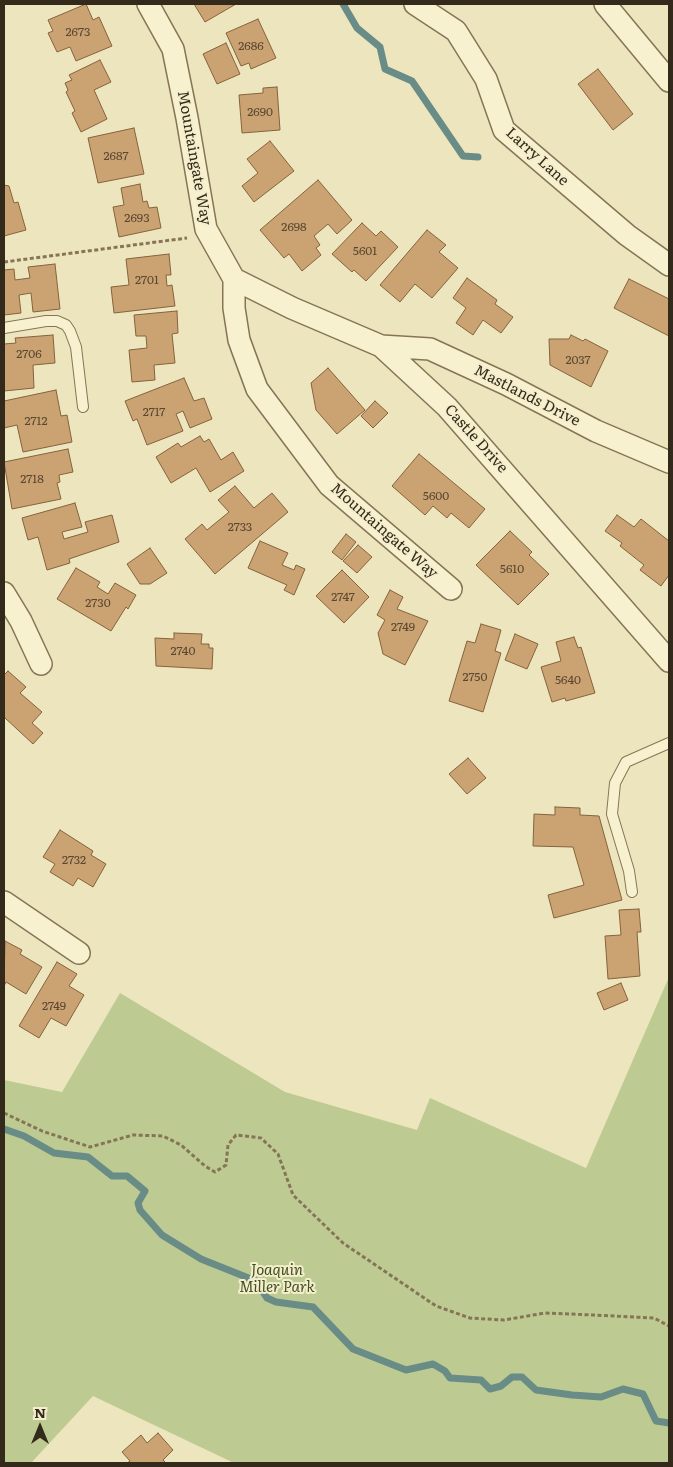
<!DOCTYPE html>
<style>
body{margin:0}
#map{position:relative;width:673px;height:1467px;overflow:hidden;background:#ede5bd;font-family:Literata,serif}
canvas{display:block}
.frame{position:absolute;inset:0;border:5px solid #342a1b;pointer-events:none}
.north{position:absolute;left:15px;top:1402px;width:50px;height:50px;-webkit-text-stroke:4px #f5eecc;paint-order:stroke;rotate:0deg;font-size:14px;font-weight:700;line-height:20px;text-align:center;color:#342a1b}
.north::after{content:'';display:block;margin:auto;width:18px;height:22px;background:#342a1b;clip-path:polygon(50% 0,100% 100%,50% 72%,0 100%)}
</style>
<div id="map">
<canvas width="673" height="1467"></canvas>
<div class="frame"></div>
<div class="north">N</div>
</div>
<script>
const c = document.querySelector('canvas').getContext('2d');
c.lineJoin = 'round';
function paint(path, color) {
  c.fillStyle = color;
  c.fill(path, 'evenodd');
}
function poly(rows) {
  const path = new Path2D();
  for (const r of rows) {
    path.moveTo(r[0], r[1]);
    for (let i = 2; i < r.length; i += 2) path.lineTo(r[i], r[i + 1]);
  }
  return path;
}
function trace(path, color, width, dash) {
  c.strokeStyle = color;
  c.lineWidth = width;
  c.lineCap = dash ? 'butt' : 'round';
  c.setLineDash(dash || []);
  c.stroke(path);
}
function write(font, color, halo, rows, align = 'center') {
  c.font = font + ' Literata,serif';
  c.lineWidth = 4;
  c.setLineDash([]);
  c.textBaseline = 'middle';
  c.strokeStyle = halo;
  c.fillStyle = color;
  for (const [text, x, y, turn = 0] of rows) {
    c.save();
    c.translate(x, y);
    c.rotate((+turn || 0) * Math.PI / 180);
    c.textAlign = isNaN(turn) ? turn : align;
    if (halo) c.strokeText(text, 0, 0);
    c.fillText(text, 0, 0);
    c.restore();
  }
}
paint(poly([
 [669,977,669,1463,234,1463,93,1396,31,1463,4,1463,4,1080,62,1092,120,993,285,1092,417,1130,430,1098,586,1168]
]), '#bdcb92');
trace(poly([
 [343,4,357,28,380,47,385,69,412,81,463,156,478,157],
 [4,1129,24,1136,54,1153,88,1157,112,1176,127,1176,145,1191,138,1203,140,1210,162,1235,201,1259,256,1281,267,1298,276,1302,313,1307,353,1349,406,1370,433,1364,445,1371,450,1378,481,1380,490,1389,501,1386,512,1377,522,1377,536,1390,572,1395,601,1397,623,1389,643,1394,656,1421,669,1423]
]), '#698c87', 7);
const building = poly([
 [86,4,93,20,99,17,112,46,76,61,70,47,57,52,48,33,53,31,48,20,86,4],
 [194,4,236,4,205,22,194,4],
 [258,19,276,58,251,69,249,63,241,66,226,33,258,19],
 [226,43,240,74,217,84,203,54,226,43],
 [100,60,111,82,94,90,107,119,81,132,72,113,75,111,66,92,68,90,65,83,72,80,69,75,100,60],
 [598,69,633,114,613,130,578,84,598,69],
 [277,87,280,130,242,133,239,95,263,93,263,88,277,87],
 [134,128,144,174,98,183,88,138,134,128],
 [270,141,294,171,254,202,242,186,258,173,247,159,270,141],
 [318,180,352,220,337,234,328,224,314,236,320,245,316,248,321,255,302,271,289,254,284,258,260,230,318,180],
 [140,184,143,202,147,201,149,208,157,207,161,228,119,237,113,207,124,205,121,188,140,184],
 [4,185,9,186,14,203,18,202,26,230,4,236,4,185],
 [362,223,376,236,381,231,398,247,366,281,354,270,352,272,332,254,362,223],
 [427,230,446,245,439,252,458,268,432,298,415,284,400,302,380,285,427,230],
 [169,254,171,275,166,275,167,286,172,285,175,306,114,313,111,287,129,285,126,259,169,254],
 [55,264,60,309,33,312,31,293,19,295,21,313,4,315,4,270,14,269,15,280,30,278,28,267,55,264],
 [467,278,497,300,495,304,513,317,501,333,483,320,473,335,456,323,466,308,453,298,467,278],
 [629,279,669,299,669,336,614,308,629,279],
 [177,311,178,333,172,334,175,363,154,365,155,380,132,382,129,350,147,348,146,336,136,336,134,315,177,311],
 [53,335,55,363,33,365,34,388,4,391,4,344,16,343,15,338,53,335],
 [571,335,583,341,585,339,608,351,591,387,550,365,549,339,569,339,571,335],
 [328,368,365,410,337,434,316,410,311,383,328,368],
 [184,378,194,401,204,398,212,419,190,428,183,411,176,414,183,431,147,445,137,419,133,421,125,401,184,378],
 [56,390,61,416,67,415,72,442,23,452,17,425,4,428,4,401,56,390],
 [375,401,388,413,373,428,361,416,375,401],
 [200,436,204,442,209,439,221,460,233,452,244,471,210,492,196,468,171,483,156,457,178,443,181,447,200,436],
 [68,449,73,472,59,475,60,482,57,483,61,499,12,509,4,462,68,449],
 [419,454,485,509,469,528,451,513,447,518,433,506,425,515,392,486,419,454],
 [235,486,254,508,272,493,288,512,215,574,185,539,202,524,207,530,229,512,218,500,235,486],
 [75,503,82,527,62,532,64,539,88,532,85,522,112,515,119,542,69,559,70,563,47,570,38,537,28,540,22,518,75,503],
 [617,515,634,527,641,519,669,541,669,575,661,586,640,570,644,565,620,546,622,543,605,531,617,515],
 [510,531,532,552,529,555,549,574,518,605,476,565,510,531],
 [346,534,356,542,342,560,332,552,346,534],
 [260,541,288,553,282,565,294,570,296,565,305,569,294,595,284,590,287,585,248,568,260,541],
 [358,545,372,557,357,573,343,561,358,545],
 [150,548,167,573,150,584,140,584,127,564,150,548],
 [76,568,100,582,97,587,108,594,115,583,136,595,128,609,126,607,111,631,57,599,76,568],
 [342,570,369,597,344,623,316,596,342,570],
 [390,590,403,597,397,609,428,621,405,665,383,654,378,633,385,620,377,615,390,590],
 [481,624,501,630,495,651,501,653,483,712,449,701,467,641,475,643,481,624],
 [174,633,202,634,201,644,209,644,209,648,213,648,212,669,156,666,155,638,174,639,174,633],
 [515,634,538,644,527,669,505,660,515,634],
 [574,637,578,648,581,647,595,693,566,701,565,698,552,702,541,667,561,661,556,642,574,637],
 [8,671,26,687,20,693,42,712,32,723,43,733,33,744,4,717,4,675,8,671],
 [468,758,486,778,467,794,449,774,468,758],
 [555,807,580,808,580,815,599,816,622,900,554,918,548,895,584,885,573,847,533,846,534,814,555,815,555,807],
 [60,830,93,851,91,855,106,864,93,887,78,878,73,886,50,872,55,864,43,857,60,830],
 [639,909,641,932,637,932,640,976,608,979,605,936,621,935,619,910,639,909],
 [5,941,22,950,20,954,42,967,26,994,6,982,4,986,5,941],
 [57,962,77,974,69,986,84,995,66,1026,51,1018,39,1038,19,1026,57,962],
 [621,983,628,1000,604,1010,597,993,621,983],
 [158,1433,173,1450,163,1460,166,1463,127,1463,130,1461,122,1452,141,1435,147,1443,158,1433]
]);
paint(building, '#cba373');
trace(building, '#84623c', 1);
const lane = poly([
 [4,328,46,321,57,321,66,325,70,331,76,347,83,407],
 [632,892,629,871,612,814,615,783,626,762,669,743]
]);
const street = poly([
 [148,4,173,49,187,118,206,229,234,279,234,308,239,340,257,389,329,485,451,589],
 [415,4,456,31,486,79,504,130,627,235,669,265],
 [605,4,669,81],
 [234,279,292,308,381,346,447,407,669,661],
 [381,346,430,349,506,384,596,431,669,462],
 [4,593,21,621,41,664],
 [4,902,79,953]
]);
trace(lane, '#857556', 12);
trace(street, '#857556', 24);
trace(poly([
 [4,262,187,238],
 [4,1113,42,1131,90,1147,133,1135,163,1136,181,1145,205,1166,215,1172,226,1165,228,1145,236,1135,261,1138,278,1154,293,1195,343,1243,436,1306,470,1318,504,1320,545,1313,593,1315,654,1318,669,1326]
]), '#857556', 3, [4, 2.5]);
trace(lane, '#f8f1d0', 10);
trace(street, '#f8f1d0', 21);
write('12px', '#5a4831', null, [
 ["2673",78,32],
 ["2686",251,46],
 ["2690",260,112],
 ["2687",116,156],
 ["2693",137,218],
 ["2698",294,227],
 ["5601",365,251],
 ["2701",147,280],
 ["2706",29,354],
 ["2037",578,360],
 ["2717",154,412],
 ["2712",36,421],
 ["2718",32,479],
 ["5600",436,496],
 ["2733",240,527],
 ["5610",512,569],
 ["2747",343,597],
 ["2730",98,603],
 ["2749",403,627],
 ["2740",183,651],
 ["2750",475,677],
 ["5640",568,680],
 ["2732",74,860],
 ["2749",54,1006]
]);
write('15px', '#342a1b', '#f5eecc', [
 ["Larry Lane",537,157,42],
 ["Mountaingate Way",194,158,80],
 ["Mastlands Drive",527,396,27],
 ["Castle Drive",476,439,48],
 ["Mountaingate Way",384,531,41]
]);
write('italic 15px', '#3f5022', '#f5eecc', [
 ["Joaquin",277,1271],
 ["Miller Park",277,1288]
]);
</script>
